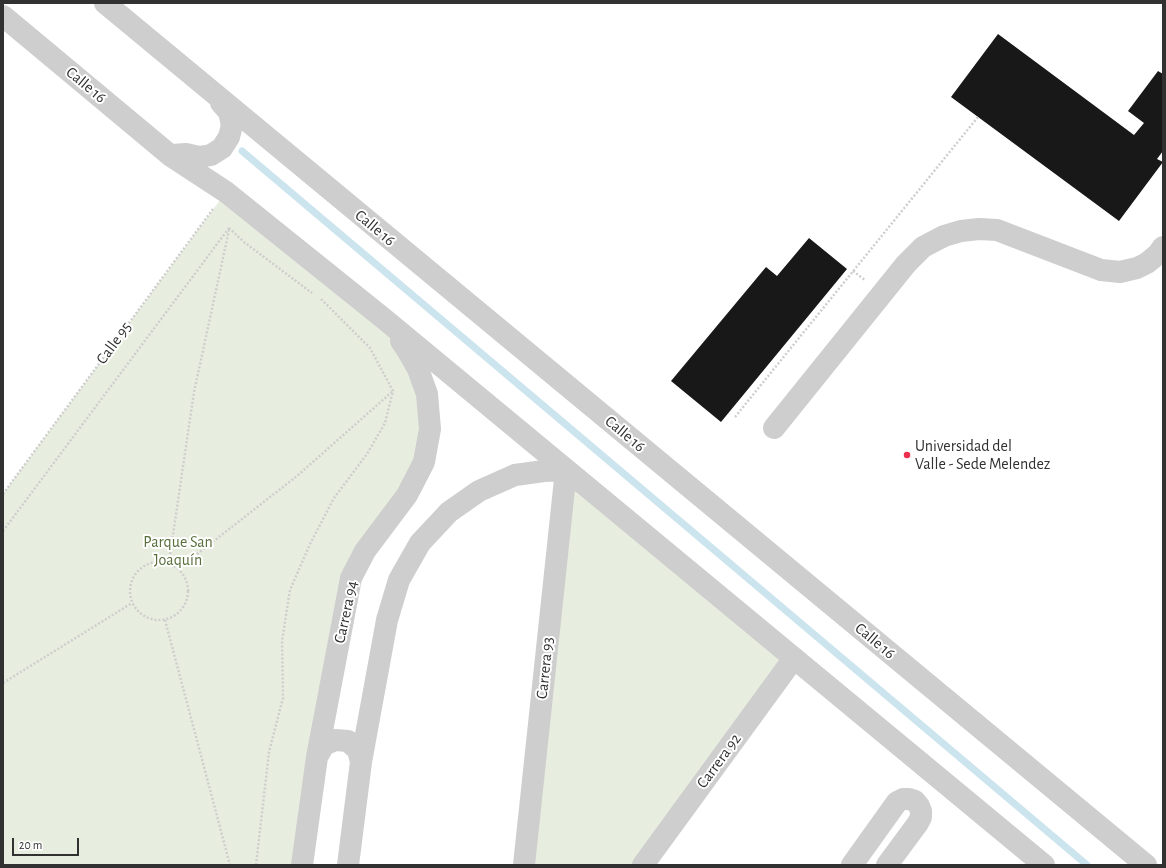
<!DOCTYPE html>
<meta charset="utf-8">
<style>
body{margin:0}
#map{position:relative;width:1166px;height:868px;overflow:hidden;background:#fff;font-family:"Alegreya Sans",sans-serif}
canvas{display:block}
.frame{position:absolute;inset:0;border:4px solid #313131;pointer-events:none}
.scale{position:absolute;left:12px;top:838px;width:67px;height:18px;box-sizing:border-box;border:2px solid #313131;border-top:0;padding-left:5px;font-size:12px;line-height:14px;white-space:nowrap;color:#313131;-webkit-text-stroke:3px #fff;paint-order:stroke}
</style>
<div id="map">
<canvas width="1166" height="868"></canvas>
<div class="frame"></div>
<div class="scale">20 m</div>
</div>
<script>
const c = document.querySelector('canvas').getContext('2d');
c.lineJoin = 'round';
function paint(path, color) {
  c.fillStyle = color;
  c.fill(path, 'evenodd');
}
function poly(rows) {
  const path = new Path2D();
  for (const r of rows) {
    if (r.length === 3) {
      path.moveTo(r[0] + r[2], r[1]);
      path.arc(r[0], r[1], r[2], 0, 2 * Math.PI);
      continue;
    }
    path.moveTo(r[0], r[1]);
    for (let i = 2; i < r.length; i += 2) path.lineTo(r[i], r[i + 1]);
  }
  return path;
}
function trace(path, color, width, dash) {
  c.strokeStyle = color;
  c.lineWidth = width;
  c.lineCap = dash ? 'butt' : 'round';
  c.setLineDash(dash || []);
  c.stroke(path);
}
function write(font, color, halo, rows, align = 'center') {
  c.font = font + ' "Alegreya Sans",sans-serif';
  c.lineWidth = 4;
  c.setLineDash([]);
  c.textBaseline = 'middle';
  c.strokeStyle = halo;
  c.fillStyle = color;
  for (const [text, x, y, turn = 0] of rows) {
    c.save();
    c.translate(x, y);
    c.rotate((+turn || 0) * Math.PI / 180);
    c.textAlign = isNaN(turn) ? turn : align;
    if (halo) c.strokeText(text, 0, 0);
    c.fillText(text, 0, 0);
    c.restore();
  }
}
paint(poly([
 [226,192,406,348,430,429,365,551,302,865,3,865,3,494],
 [566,470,794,658,643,865,524,865]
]), '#e8eedf');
trace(poly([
 [242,151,1087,865]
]), '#cbe4ee', 7);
paint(poly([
 [998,34,1134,135,1144,123,1128,111,1158,71,1163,74,1163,151,1157,159,1163,162,1119,221,951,97],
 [809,238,847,269,721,422,671,381,766,267,777,276]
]), '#181818');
trace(poly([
 [229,228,244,242,312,293],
 [853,271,865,280],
 [735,417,978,117],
 [3,494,213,209],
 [3,531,229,228],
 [159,591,29],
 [169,562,194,392,229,230],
 [178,569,297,476,393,391],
 [165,620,230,865],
 [3,683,132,603],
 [256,865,269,752,283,698,282,641,290,590,310,544,334,498,367,454,385,423,393,391,370,348,321,299]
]), '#cecece', 2.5, [2, 2]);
trace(poly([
 [105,3,1146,865],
 [3,16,171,156,226,192,383,318,1044,865],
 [172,155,186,154,199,157,211,155,222,148,229,137,232,125,229,112,221,103],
 [774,428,906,264,923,247,944,236,961,231,979,229,997,230,1101,270,1120,272,1137,268,1147,263,1158,254,1163,247],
 [317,757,324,745,335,740,348,741,358,750,361,762],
 [302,865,317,757,351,578,365,551,407,495,424,462,430,429,427,394,418,369,406,348,401,341],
 [348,865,361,762,387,620,399,580,420,543,449,512,479,491,515,475,544,471,566,470],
 [524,865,566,470],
 [643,865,794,658],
 [852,865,897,802,903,799,909,799,915,801,919,806,921,811,921,817,918,823,887,865]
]), '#cecece', 22);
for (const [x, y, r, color] of [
 [907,455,4,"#ec2f4e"]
]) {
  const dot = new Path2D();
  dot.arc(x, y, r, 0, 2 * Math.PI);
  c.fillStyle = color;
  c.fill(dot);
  trace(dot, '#fff', 1.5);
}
write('16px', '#313131', '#fff', [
 ["Calle 16",86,85,40],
 ["Calle 16",375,228,40],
 ["Calle 95",114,343,-54],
 ["Calle 16",625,434,40],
 ["Carrera 94",346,612,-78],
 ["Calle 16",875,641,40],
 ["Carrera 93",545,668,-84],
 ["Carrera 92",719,761,-54]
]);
write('16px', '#313131', '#fff', [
 ["Universidad del",915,446],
 ["Valle - Sede Melendez",915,464]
], 'left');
write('16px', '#586f3c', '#fff', [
 ["Parque San",178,542],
 ["Joaquín",178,560]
]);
</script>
